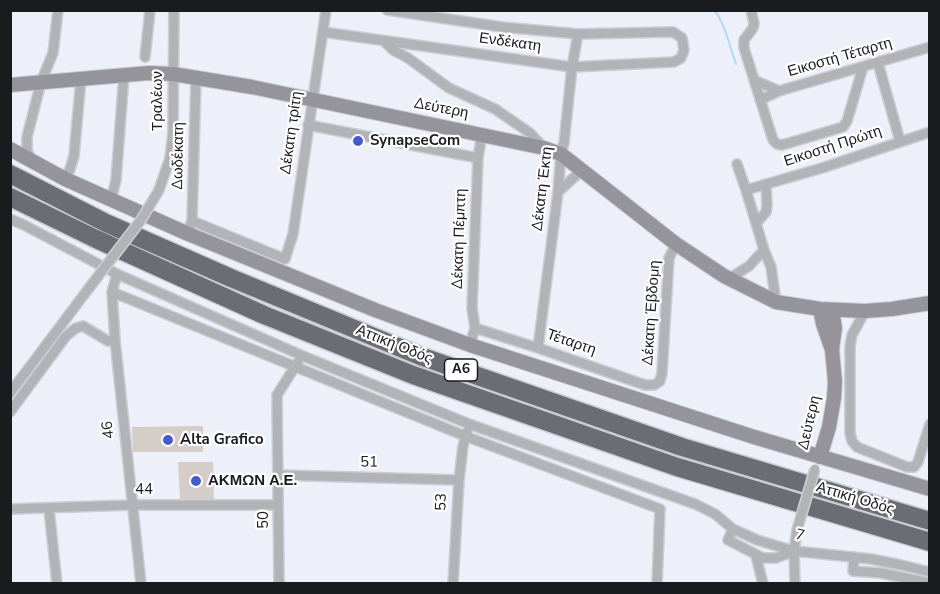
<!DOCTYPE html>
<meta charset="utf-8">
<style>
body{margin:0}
#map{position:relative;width:940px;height:594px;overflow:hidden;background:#edf0f9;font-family:"Nunito Sans",sans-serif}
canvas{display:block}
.frame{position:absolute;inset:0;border:12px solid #1a1b1e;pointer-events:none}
</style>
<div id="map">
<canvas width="940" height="594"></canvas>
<div class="frame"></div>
</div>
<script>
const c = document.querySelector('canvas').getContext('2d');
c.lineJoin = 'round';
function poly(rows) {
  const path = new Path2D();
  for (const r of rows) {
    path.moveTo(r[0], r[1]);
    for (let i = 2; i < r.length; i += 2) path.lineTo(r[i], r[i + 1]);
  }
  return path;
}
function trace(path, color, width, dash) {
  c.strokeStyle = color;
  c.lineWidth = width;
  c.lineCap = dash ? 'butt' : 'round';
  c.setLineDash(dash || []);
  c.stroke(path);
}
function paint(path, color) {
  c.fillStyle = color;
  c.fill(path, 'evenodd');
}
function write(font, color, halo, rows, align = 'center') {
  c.font = font + ' "Nunito Sans",sans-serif';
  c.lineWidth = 4.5;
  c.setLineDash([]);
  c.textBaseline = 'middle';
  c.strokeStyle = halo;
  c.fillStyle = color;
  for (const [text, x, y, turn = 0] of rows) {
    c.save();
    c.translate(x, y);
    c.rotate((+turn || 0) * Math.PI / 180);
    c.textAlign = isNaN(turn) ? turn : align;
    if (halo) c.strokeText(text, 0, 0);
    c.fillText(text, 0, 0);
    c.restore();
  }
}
trace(poly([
 [713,10,718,15,725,30,736,64]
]), '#addbf9', 2);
paint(poly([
 [203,426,203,452,133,452,132,427],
 [178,462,213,462,214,500,180,501]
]), '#d5cdc7');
const street = poly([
 [751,10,754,23,753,28,744,40,744,48,773,140,777,144,782,145,843,127,847,121,863,67],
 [323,32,572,67,674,62,681,58,684,50,682,38,673,32,578,34,502,27,387,10],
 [384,41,393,50,408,58,449,88,495,109,530,133,544,148],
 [145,57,150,10],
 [878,63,900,141],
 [754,80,779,91],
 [760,100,779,91,930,47],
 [308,125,478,158],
 [31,160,27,150,27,137,41,82,53,53,58,10],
 [737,164,746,190,764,250,771,267,776,302],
 [65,179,70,169,74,156,81,78],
 [159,190,170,158,173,132,174,10],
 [746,190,822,168,930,132],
 [558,192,582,170],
 [108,198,113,192,116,180,124,75],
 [10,219,24,225,117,274,303,356,469,424,695,504,715,514,733,529,757,540,794,551,871,559,901,565,930,572],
 [192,221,285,259,293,234,326,10],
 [756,223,766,212,767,206,766,184],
 [190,226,192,221,196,78],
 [117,274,112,292,115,340,141,584],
 [730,278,749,266,764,250],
 [112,292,465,436,660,509],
 [865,311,852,335,850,346,850,433,852,441,857,447,907,467,914,467,918,462,930,424],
 [475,328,538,348,645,385,654,385,660,381,662,373,669,258,676,244],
 [470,345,475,328,472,308,478,158,482,134],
 [538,348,558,192,561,154,564,143,572,67,578,34],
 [10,393,86,292],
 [10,412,66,336,76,328,83,326,108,341,115,340],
 [278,475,459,480],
 [10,509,132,505,278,505],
 [49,509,57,584],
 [733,529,728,540,763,558,776,558,794,551],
 [756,556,763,584],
 [854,557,853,571,881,573,930,583],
 [279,584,277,395,298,362],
 [453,584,459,480,463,446,467,432],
 [657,584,660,509],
 [795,584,794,551,797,530]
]);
const secondary = poly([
 [10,85,149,73,173,74,252,87,544,148,561,154,676,244,724,276,776,302,820,309,865,311,892,309,930,303],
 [10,149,65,179,186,233,375,310,470,345,754,437,930,489],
 [820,309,823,324,831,347],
 [820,457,829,427,834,398,835,382,832,349,835,328,832,310]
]);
const highway = poly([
 [10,174,106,223,231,278,420,356,682,447,930,521],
 [10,197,96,239,264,315,413,375,677,467,930,542]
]);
trace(street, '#cbced6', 12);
trace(secondary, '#cbced6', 16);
trace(highway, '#cbced6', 21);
trace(street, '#b2b3b6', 9);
trace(secondary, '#94949a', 14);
trace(highway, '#6c6c74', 18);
const streetBridge = poly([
 [86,292,141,220,159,190],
 [797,530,815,469]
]);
trace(streetBridge, '#cbced6', 12, []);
trace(streetBridge, '#b2b3b6', 9);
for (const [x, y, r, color] of [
 [358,141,6,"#445ace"],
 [168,440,6,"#445ace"],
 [196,481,6,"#445ace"]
]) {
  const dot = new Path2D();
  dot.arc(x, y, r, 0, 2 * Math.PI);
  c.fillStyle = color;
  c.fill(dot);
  trace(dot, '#fff', 2);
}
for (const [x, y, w] of [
 [461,370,33]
]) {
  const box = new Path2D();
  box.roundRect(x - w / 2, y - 11, w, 22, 4.5);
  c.fillStyle = '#fff';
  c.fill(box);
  trace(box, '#1a1b1e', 1.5);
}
write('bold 14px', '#1a1b1e', null, [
 ["Α6",461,370]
]);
write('15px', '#1a1b1e', '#fff', [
 ["Ενδέκατη",510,43,8],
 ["Εικοστή Τέταρτη",840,58,-16],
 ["Τραλέων",158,101,-90],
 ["Δεύτερη",441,109,11],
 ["Δέκατη τρίτη",292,133,-82],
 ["Εικοστή Πρώτη",833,147,-18],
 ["Δωδέκατη",179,156,-89],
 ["Δέκατη Έκτη",543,189,-83],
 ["Δέκατη Πέμπτη",460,239,-88],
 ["Δέκατη Έβδομη",652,313,-86],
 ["Τέταρτη",571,343,19],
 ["Αττική Οδός",394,345,22],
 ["Δεύτερη",810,423,-77],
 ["46",109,430,-96],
 ["51",369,463,1],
 ["44",144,490],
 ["Αττική Οδός",855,499,17],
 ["53",442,502,-87],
 ["50",264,520,-90],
 ["7",800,536,11]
]);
write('bold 15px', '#1a1b1e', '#fff', [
 ["SynapseCom",370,141],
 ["Alta Grafico",180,440],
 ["ΑΚΜΩΝ Α.Ε.",208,481]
], 'left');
</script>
